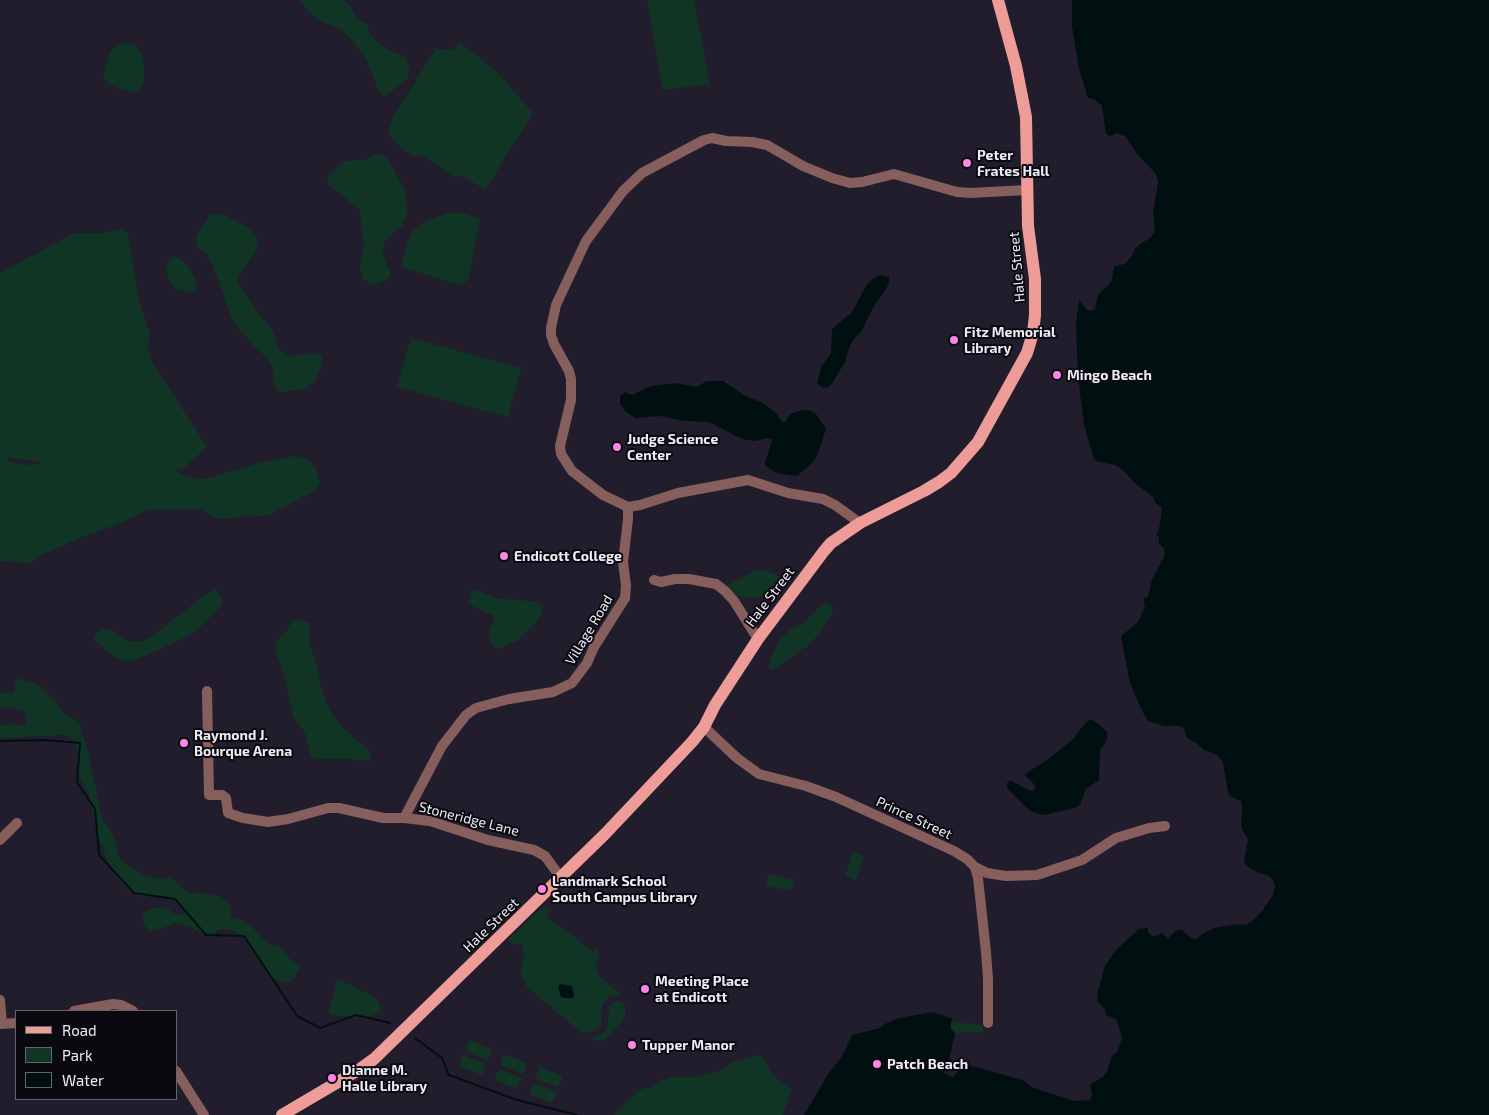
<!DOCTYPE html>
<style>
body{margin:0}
#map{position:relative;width:1489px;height:1115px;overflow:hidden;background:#221d2d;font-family:"Exo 2",sans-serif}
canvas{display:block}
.legend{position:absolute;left:15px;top:1010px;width:162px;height:90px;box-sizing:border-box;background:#0a090f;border:1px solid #65636b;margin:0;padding:6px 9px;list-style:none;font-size:15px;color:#edebf5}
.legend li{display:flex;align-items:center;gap:10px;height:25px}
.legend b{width:25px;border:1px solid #65636b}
</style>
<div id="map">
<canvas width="1489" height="1115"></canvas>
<ul class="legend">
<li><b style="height:6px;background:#ed9c98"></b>Road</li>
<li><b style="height:14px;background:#113524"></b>Park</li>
<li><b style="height:14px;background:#001010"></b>Water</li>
</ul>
</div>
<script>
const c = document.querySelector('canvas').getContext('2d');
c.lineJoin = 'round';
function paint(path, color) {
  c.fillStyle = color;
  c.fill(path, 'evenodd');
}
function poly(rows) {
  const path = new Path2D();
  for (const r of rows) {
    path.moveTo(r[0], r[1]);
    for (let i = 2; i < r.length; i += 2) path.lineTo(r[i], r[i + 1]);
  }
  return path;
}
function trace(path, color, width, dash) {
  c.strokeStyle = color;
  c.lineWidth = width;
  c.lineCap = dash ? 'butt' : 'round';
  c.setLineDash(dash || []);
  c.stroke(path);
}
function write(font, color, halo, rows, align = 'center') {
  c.font = font + ' "Exo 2",sans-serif';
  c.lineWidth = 4;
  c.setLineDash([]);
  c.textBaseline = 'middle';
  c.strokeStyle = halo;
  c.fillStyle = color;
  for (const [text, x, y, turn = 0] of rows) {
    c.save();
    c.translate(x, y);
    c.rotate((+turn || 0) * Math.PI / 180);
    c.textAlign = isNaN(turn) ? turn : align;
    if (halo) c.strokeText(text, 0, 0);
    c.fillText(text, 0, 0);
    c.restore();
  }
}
paint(poly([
 [299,0,344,0,352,8,358,20,366,23,370,34,385,48,406,58,410,72,405,82,384,96,380,93,365,58,352,40,341,29,322,22,312,15],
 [647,0,694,0,710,84,663,90],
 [125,43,134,45,140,51,144,64,144,83,139,91,133,92,115,87,107,83,103,77,109,54,117,45],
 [459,43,478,56,500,75,532,112,530,118,485,190,462,175,455,177,422,155,415,157,399,146,390,136,389,129,393,116,436,49,454,50],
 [380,154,386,156,404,189,408,212,402,226,386,239,382,251,391,275,386,280,373,285,363,279,360,269,364,243,359,209,328,184,327,178,344,161,365,160,373,156],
 [216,213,226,216,250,229,259,241,256,250,239,276,237,283,250,299,254,308,273,331,277,345,282,352,291,356,315,353,321,355,323,362,314,383,304,389,281,392,275,389,272,367,268,359,251,343,232,319,212,263,206,254,199,249,196,242,196,237,210,214],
 [446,213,462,213,480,219,468,280,461,285,401,267,408,241,414,230,428,221],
 [123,228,128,234,140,305,150,335,147,347,153,364,207,447,182,469,171,469,188,477,206,479,255,464,295,456,309,460,316,470,320,482,316,490,271,514,260,516,245,515,229,519,217,519,200,509,148,510,118,524,84,536,41,555,30,563,0,561,0,273,75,233,105,233],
 [9,458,43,462,32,465,18,464,5,459],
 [176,257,182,260,188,266,194,276,196,286,195,293,176,289,170,282,166,272,166,267,170,259],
 [411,338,521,368,508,417,397,387],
 [763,570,776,575,780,578,780,585,770,592,758,597,738,597,728,590,728,585,754,571],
 [214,588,217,590,223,603,220,607,199,628,180,640,149,654,131,661,123,661,113,656,94,640,94,636,101,630,109,629,127,641,142,641,155,634],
 [475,589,495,598,539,602,542,606,541,614,535,624,517,641,497,649,492,645,490,638,489,630,494,622,494,616,468,604,471,592],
 [826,603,831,605,833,612,822,630,808,646,799,651,777,668,772,670,768,667,771,657,780,640,789,631,806,621,817,609],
 [297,619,310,623,309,642,317,667,320,683,325,700,332,715,345,730,370,752,371,756,369,761,347,759,315,759,311,756,305,733,293,716,285,677,275,648,276,642,285,634,292,621],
 [17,678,37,684,60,707,62,712,79,723,87,748,102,818,111,831,115,841,118,856,126,864,146,876,160,879,168,877,179,884,185,890,192,893,209,894,220,897,230,905,231,917,239,919,254,929,267,943,282,948,290,959,301,966,296,975,292,980,288,983,278,981,270,977,265,971,260,957,255,954,245,939,232,930,223,929,209,934,200,932,189,926,176,923,154,931,149,931,146,927,142,921,144,912,155,908,167,907,172,913,180,915,184,914,185,910,167,896,152,895,142,897,137,895,131,892,113,873,98,837,89,794,78,775,77,750,75,742,70,737,62,735,0,738,0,726,8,724,24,726,27,719,25,713,21,710,0,707,0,692,7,694,13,693,15,689,15,682],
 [853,852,864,856,856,880,845,876],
 [769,874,794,880,791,891,766,886],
 [545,906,551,911,547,917,593,951,596,947,599,953,596,965,597,972,601,978,621,994,610,996,603,1003,601,1010,601,1024,597,1030,587,1033,581,1032,527,987,524,982,520,973,524,956,521,942,517,945,507,940],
 [339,979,374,997,378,1001,382,1011,369,1017,331,1015,328,1012,334,994,335,983],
 [616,1001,621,1002,625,1006,625,1016,621,1022,605,1040,598,1041,591,1039,602,1034,606,1030,608,1023,609,1007],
 [951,1022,982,1025,984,1032,955,1033,951,1029],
 [469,1040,492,1049,488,1060,465,1051],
 [504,1054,527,1063,523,1074,500,1065],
 [463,1055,486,1064,482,1075,459,1066],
 [759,1055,764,1058,772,1075,778,1080,792,1088,783,1115,614,1115,636,1093,644,1088,649,1088,663,1080,671,1077,693,1077,712,1073,724,1069,732,1062],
 [540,1067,563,1076,558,1087,535,1078],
 [499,1069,522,1078,517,1089,494,1080],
 [534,1083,557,1092,552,1103,529,1094]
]), '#113524');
paint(poly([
 [1072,0,1489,0,1489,1115,804,1115,827,1076,842,1056,852,1035,880,1028,885,1024,899,1018,933,1012,953,1019,951,1022,951,1029,955,1033,950,1056,944,1073,953,1077,962,1066,968,1065,1015,1078,1023,1080,1031,1087,1074,1101,1090,1100,1092,1095,1090,1084,1103,1077,1107,1072,1112,1056,1117,1052,1122,1038,1117,1020,1106,1015,1105,1009,1098,1002,1097,994,1105,966,1116,950,1139,929,1148,928,1148,932,1153,937,1162,933,1168,938,1177,930,1182,930,1191,938,1197,939,1202,934,1214,928,1238,924,1244,925,1250,923,1262,911,1273,895,1275,886,1273,880,1269,876,1259,873,1248,867,1244,862,1248,839,1243,831,1241,825,1242,807,1241,801,1230,796,1228,792,1223,762,1217,755,1204,750,1199,745,1187,738,1183,727,1177,726,1164,726,1148,721,1142,711,1130,683,1121,636,1138,622,1145,606,1143,599,1148,597,1151,582,1164,557,1165,553,1163,547,1159,544,1159,538,1156,534,1158,533,1160,524,1162,508,1155,503,1153,497,1135,483,1122,469,1115,465,1096,461,1093,456,1084,425,1078,377,1076,323,1079,300,1087,310,1092,311,1095,309,1098,294,1109,285,1112,279,1114,266,1125,264,1133,254,1135,248,1151,237,1155,232,1153,213,1158,182,1156,174,1137,154,1125,136,1117,133,1110,136,1106,134,1102,106,1094,99,1088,98,1079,69,1072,26],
 [881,275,889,277,889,284,873,308,861,332,853,340,849,348,845,362,831,385,827,388,822,387,817,384,821,367,831,353,832,329,852,312,867,284,874,278],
 [707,381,723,381,744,395,763,403,776,413,782,423,786,421,790,414,802,410,810,410,817,415,826,429,817,456,812,463,797,476,776,473,766,466,765,462,772,442,771,439,767,438,755,441,742,439,709,422,684,421,660,416,635,418,625,411,620,404,620,396,625,392,632,395,651,386,675,383,696,387],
 [1090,719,1100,725,1107,732,1107,738,1104,745,1100,749,1099,780,1086,789,1080,805,1075,808,1049,814,1041,815,1030,811,1007,788,1007,783,1010,780,1030,791,1034,791,1035,785,1029,779,1025,776,1025,774,1050,758,1073,739,1086,722],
 [561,984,572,986,574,994,573,998,565,998,561,997,558,987]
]), '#001010');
trace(poly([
 [0,741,45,740,80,743,77,782,95,809,99,855,134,893,175,899,206,935,244,936,297,1016,320,1028,356,1015,390,1023],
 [415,1038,442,1058,449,1075,517,1100,577,1115]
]), '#001010', 2);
trace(poly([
 [860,523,835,505,823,499,788,493,748,480,678,493,640,505,628,507,603,495,572,471,561,454,560,446,571,400,571,379,569,371,554,344,551,335,551,328,556,305,586,241,623,191,642,173,704,140,712,138,726,141,752,142,767,145,803,166,832,178,850,183,862,182,894,174,957,192,970,193,1027,190],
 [654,580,661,582,675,579,689,579,716,584,725,591,734,601,758,639],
 [207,691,209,795,222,795,226,798,228,813,243,818,268,822,288,819,328,808,339,808,383,818,404,818,430,821,488,840,534,850,545,856,561,878],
 [704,727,737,758,759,774,806,786,836,797,954,851,967,859,975,867,978,878,986,952,988,979,988,1023],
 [404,818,442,746,466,715,476,708,509,699,553,692,572,683,587,663,594,647,625,598,626,586,623,562,628,519,628,507],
 [0,840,17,823],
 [975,867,987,873,1006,876,1037,875,1082,860,1116,838,1149,828,1165,826],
 [0,1000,2,1024],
 [74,1011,113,1004,121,1005,133,1011],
 [0,1024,16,1023],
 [176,1071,204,1115]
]), '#865f5c', 10);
trace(poly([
 [282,1115,360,1069,374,1059,605,834,692,742,704,727,715,705,758,639,824,551,831,543,860,523,924,491,939,482,951,473,978,442,1027,353,1033,333,1035,315,1035,279,1028,226,1026,117,1016,66,998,0]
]), '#ed9c98', 12);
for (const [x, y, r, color] of [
 [967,163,5,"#fa87e7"],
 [954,340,5,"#fa87e7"],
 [1057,375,5,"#fa87e7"],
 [617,447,5,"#fa87e7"],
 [504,556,5,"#fa87e7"],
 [184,743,5,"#fa87e7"],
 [542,889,5,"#fa87e7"],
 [645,989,5,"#fa87e7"],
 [632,1045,5,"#fa87e7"],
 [877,1064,5,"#fa87e7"],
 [332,1078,5,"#fa87e7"]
]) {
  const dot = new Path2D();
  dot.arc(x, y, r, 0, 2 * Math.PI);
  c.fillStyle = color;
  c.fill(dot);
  trace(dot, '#0a090f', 2);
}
write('bold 14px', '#edebf5', '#0a090f', [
 ["Peter",977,155],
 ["Frates Hall",977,171],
 ["Fitz Memorial",964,332],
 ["Library",964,348],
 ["Mingo Beach",1067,375],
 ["Judge Science",627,439],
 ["Center",627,455],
 ["Endicott College",514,556],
 ["Raymond J.",194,735],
 ["Bourque Arena",194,751],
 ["Landmark School",552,881],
 ["South Campus Library",552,897],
 ["Meeting Place",655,981],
 ["at Endicott",655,997],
 ["Tupper Manor",642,1045],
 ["Patch Beach",887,1064],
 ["Dianne M.",342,1070],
 ["Halle Library",342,1086]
], 'left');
write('14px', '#edebf5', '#0a090f', [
 ["Hale Street",1017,267,-95],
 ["Hale Street",770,597,-53],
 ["Village Road",589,630,-59],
 ["Prince Street",914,818,25],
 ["Stoneridge Lane",469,819,14],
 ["Hale Street",491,925,-44]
]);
</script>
